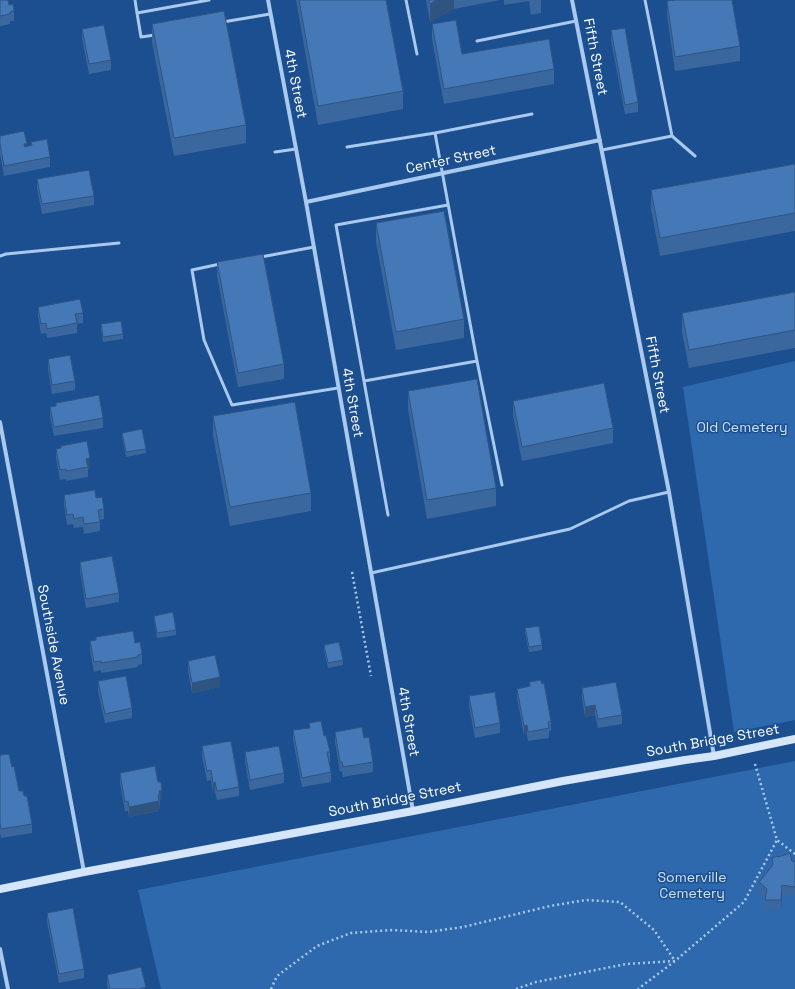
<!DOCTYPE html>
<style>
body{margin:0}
canvas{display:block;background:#1b4f8f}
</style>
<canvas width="795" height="989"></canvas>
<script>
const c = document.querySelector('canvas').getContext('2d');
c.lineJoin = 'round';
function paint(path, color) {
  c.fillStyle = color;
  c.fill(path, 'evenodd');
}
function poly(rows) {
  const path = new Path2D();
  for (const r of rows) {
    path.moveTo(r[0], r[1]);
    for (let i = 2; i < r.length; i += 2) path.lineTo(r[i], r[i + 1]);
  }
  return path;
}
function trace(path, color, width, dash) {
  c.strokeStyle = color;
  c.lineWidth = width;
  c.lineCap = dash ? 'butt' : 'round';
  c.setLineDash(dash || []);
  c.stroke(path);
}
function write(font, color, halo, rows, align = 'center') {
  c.font = font + ' "Space Grotesk",sans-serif';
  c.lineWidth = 3;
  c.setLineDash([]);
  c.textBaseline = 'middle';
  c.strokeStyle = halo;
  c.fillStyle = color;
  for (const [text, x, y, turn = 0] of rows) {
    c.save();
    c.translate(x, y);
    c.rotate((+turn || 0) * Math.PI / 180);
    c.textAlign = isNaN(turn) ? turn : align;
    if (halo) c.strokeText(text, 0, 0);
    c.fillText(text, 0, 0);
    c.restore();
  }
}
paint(poly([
 [795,361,795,720,734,732,683,387],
 [795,761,795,989,161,989,138,890]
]), '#2e69ad');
trace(poly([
 [352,572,371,676],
 [755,764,777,840,795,854],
 [271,989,277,976,317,946,351,933,392,930,428,932,463,927,550,906,586,900,620,902,654,930,675,961,638,989],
 [516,989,536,982,626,964,675,961,744,902,777,840]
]), '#a9c9ee', 2.5, [2, 3]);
trace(poly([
 [135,0,137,13,209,0],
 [406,0,417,54],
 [645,0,672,136],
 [137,13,141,37,155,35],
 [223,22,270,14],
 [477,41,576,21],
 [347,147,435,133],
 [602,150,672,136,695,156],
 [275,152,296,149],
 [0,256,6,254,119,243],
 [261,257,314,247],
 [220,264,192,270,204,340,232,405,338,388],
 [477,361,435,133,532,114],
 [364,381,477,361,502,485],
 [388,515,336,225,448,205],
 [371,573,570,529,629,501,669,492]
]), '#a9c9ee', 3);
trace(poly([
 [268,0,306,202,413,811],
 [572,0,669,492,714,756],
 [306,202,600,140],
 [0,422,84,872],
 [0,949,8,989]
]), '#a9c9ee', 4);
trace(poly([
 [0,889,84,872,413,811,563,781,685,760,714,756,795,739]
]), '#d6e6fa', 8);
paint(poly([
 [0,0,9,5,14,11,14,21,10,21,10,24,0,26],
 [296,0,386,0,403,91,403,109,318,125],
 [426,0,500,0,454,9,430,22],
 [504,0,541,0,541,13,531,15,529,1,504,5],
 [667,1,740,46,740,61,675,71,667,15],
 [152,24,246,125,246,143,174,156,152,42],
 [432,24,462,54,554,69,554,84,444,104,432,39],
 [82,29,111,60,111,70,89,74,82,39],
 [611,30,638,102,638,112,625,114,611,40],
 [0,136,27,146,31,146,31,142,50,157,50,167,4,176,0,154],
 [795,164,795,231,660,256,651,209,651,190],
 [37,179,94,196,94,205,42,214,37,188],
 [376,223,464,319,464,338,396,350,376,242],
 [217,262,284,364,284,379,238,387,217,276],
 [795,292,795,348,689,368,682,332,682,313],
 [38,307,83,313,83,323,77,324,77,333,47,338,46,333,41,334,38,316],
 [101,324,123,334,123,339,103,342,101,329],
 [48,359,75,381,75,390,52,394,48,369],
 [408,391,496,488,496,506,427,519,408,409],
 [513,401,613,428,613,443,522,461,513,415],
 [56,403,103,418,103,428,54,436,50,417,50,407,56,406],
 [213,416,311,493,311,511,230,526,213,435],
 [122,433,146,449,146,453,126,457,122,437],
 [61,446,90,468,88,469,88,477,66,481,66,479,60,480,56,458,56,449,61,448],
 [64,495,96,498,104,509,104,519,100,520,100,531,84,534,83,527,74,528,73,524,67,525,64,505],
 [80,562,119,593,119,602,86,608,80,571],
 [154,616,176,630,176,635,157,638,154,620],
 [525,628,542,645,542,650,529,652,525,633],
 [96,637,135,643,142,654,142,664,138,665,138,667,101,673,101,670,94,672,90,651,90,641,96,640],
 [324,645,343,660,343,665,328,668,324,650],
 [188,661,220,687,192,693,188,671],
 [98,681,132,708,132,718,105,723,98,691],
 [529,682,542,684,551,721,551,731,549,731,549,738,528,741,527,735,524,735,517,698,517,689,529,687],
 [582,688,622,715,622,724,598,728,595,715,585,717,582,698],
 [469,696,500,723,500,733,475,738,469,706],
 [309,723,324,736,330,752,330,762,329,762,331,772,331,782,302,787,293,740,293,730,309,728],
 [335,732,364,738,373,762,373,772,343,777,342,771,340,772,335,742],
 [202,746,239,787,239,796,217,800,215,792,213,793,211,780,207,781,202,756],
 [245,752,284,773,284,783,250,790,245,762],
 [0,755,12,767,19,791,24,796,32,824,32,833,1,838,0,833],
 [120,773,158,782,162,800,160,800,159,811,129,817,128,811,125,811,120,783],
 [778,857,795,862,795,896,782,895,781,909,765,910,765,897,759,891,759,882,772,866,772,858],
 [47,913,84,969,84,978,59,983,47,922],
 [107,975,146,989,108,989,107,985]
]), '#3a679d');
paint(poly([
 [437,0,454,0,454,9,430,22,430,4],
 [24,144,27,144,27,153],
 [90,458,90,468,88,469,86,459],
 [220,677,220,687,192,693,192,683],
 [595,705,595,715,585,717,585,707],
 [527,725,527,735,524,735,524,726],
 [215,782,215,792,213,793,213,783],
 [162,790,162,800,160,800,159,791],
 [159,801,159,811,129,817,129,807],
 [782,885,782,895,781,909,781,900]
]), '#305480');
const building = poly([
 [0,0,8,0,9,5,13,4,14,11,10,12,10,14,0,16,0,0],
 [299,0,386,0,403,91,318,106,299,0],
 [429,0,437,0,430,4,429,0],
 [674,0,732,0,740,46,675,57,667,1,674,0],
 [224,11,246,125,174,138,152,24,224,11],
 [456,20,462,54,549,39,554,69,444,89,432,24,456,20],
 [104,25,111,60,89,64,82,29,104,25],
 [625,28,638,102,625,105,611,30,625,28],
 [24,131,27,144,24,144,25,147,32,145,31,142,47,139,50,157,4,166,0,144,0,136,24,131],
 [795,164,795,213,660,238,651,190,795,164],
 [89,170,94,196,42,204,37,179,89,170],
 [444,211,464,319,396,332,376,223,444,211],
 [263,254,284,364,238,373,217,262,263,254],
 [795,292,795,330,689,350,682,313,795,292],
 [80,299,83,313,75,314,77,323,47,329,46,323,41,324,38,307,80,299],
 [121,321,123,334,103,337,101,324,121,321],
 [70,355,75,381,52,385,48,359,70,355],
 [477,379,496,488,427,500,408,391,477,379],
 [604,383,613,428,522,447,513,401,604,383],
 [99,395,103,418,54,427,50,407,56,406,56,403,99,395],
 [295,402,311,493,230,507,213,416,295,402],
 [142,429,146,449,126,452,122,433,142,429],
 [87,441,90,458,86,459,88,467,66,471,66,469,60,470,56,449,61,448,61,446,87,441],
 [95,490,96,498,102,497,104,509,98,510,100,522,84,524,83,517,74,519,73,514,67,515,64,495,95,490],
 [112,556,119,593,86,599,80,562,112,556],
 [173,612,176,630,157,633,154,616,173,612],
 [539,626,542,645,529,647,525,628,539,626],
 [133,631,135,643,140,642,142,654,138,655,138,657,101,663,101,661,94,662,90,641,96,640,96,637,133,631],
 [339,642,343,660,328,663,324,645,339,642],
 [215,655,220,677,192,683,188,661,215,655],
 [126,676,132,708,105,714,98,681,126,676],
 [541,680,542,684,544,683,551,721,548,722,549,728,528,732,527,725,524,726,517,689,530,686,529,682,541,680],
 [616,682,622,715,598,719,595,705,585,707,582,688,616,682],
 [495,692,500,723,475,728,469,696,495,692],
 [321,721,324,736,326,735,330,752,327,752,331,772,302,778,293,730,310,728,309,723,321,721],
 [362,727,364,738,369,737,373,762,343,767,342,762,340,762,335,732,362,727],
 [231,741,239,787,217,791,215,782,213,783,211,770,207,771,202,746,231,741],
 [279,746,284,773,250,780,245,752,279,746],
 [9,754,12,767,14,766,19,791,23,791,24,796,27,796,32,824,1,829,0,823,0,755,9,754],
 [155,766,158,782,161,782,162,790,159,791,160,794,158,795,159,801,129,807,128,801,125,802,120,773,155,766],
 [790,853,792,861,795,862,795,887,782,885,781,900,765,900,767,889,759,882,773,865,772,858,777,856,778,857,790,853],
 [73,908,84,969,59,974,47,913,73,908],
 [141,967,146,987,139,989,110,989,107,975,141,967]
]);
paint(building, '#4478b7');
trace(building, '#305480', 1);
write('14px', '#fff', '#1b4f8f', [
 ["Fifth Street",595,57,79],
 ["4th Street",295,84,79],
 ["Center Street",451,160,-12],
 ["Fifth Street",657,375,79],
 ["4th Street",352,403,80],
 ["Southside Avenue",53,645,79],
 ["4th Street",408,722,80],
 ["South Bridge Street",713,741,-10],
 ["South Bridge Street",395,800,-11]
]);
write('14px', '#cfe3fa', '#1b4f8f', [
 ["Old Cemetery",742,428],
 ["Somerville",692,878],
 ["Cemetery",692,894]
]);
</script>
